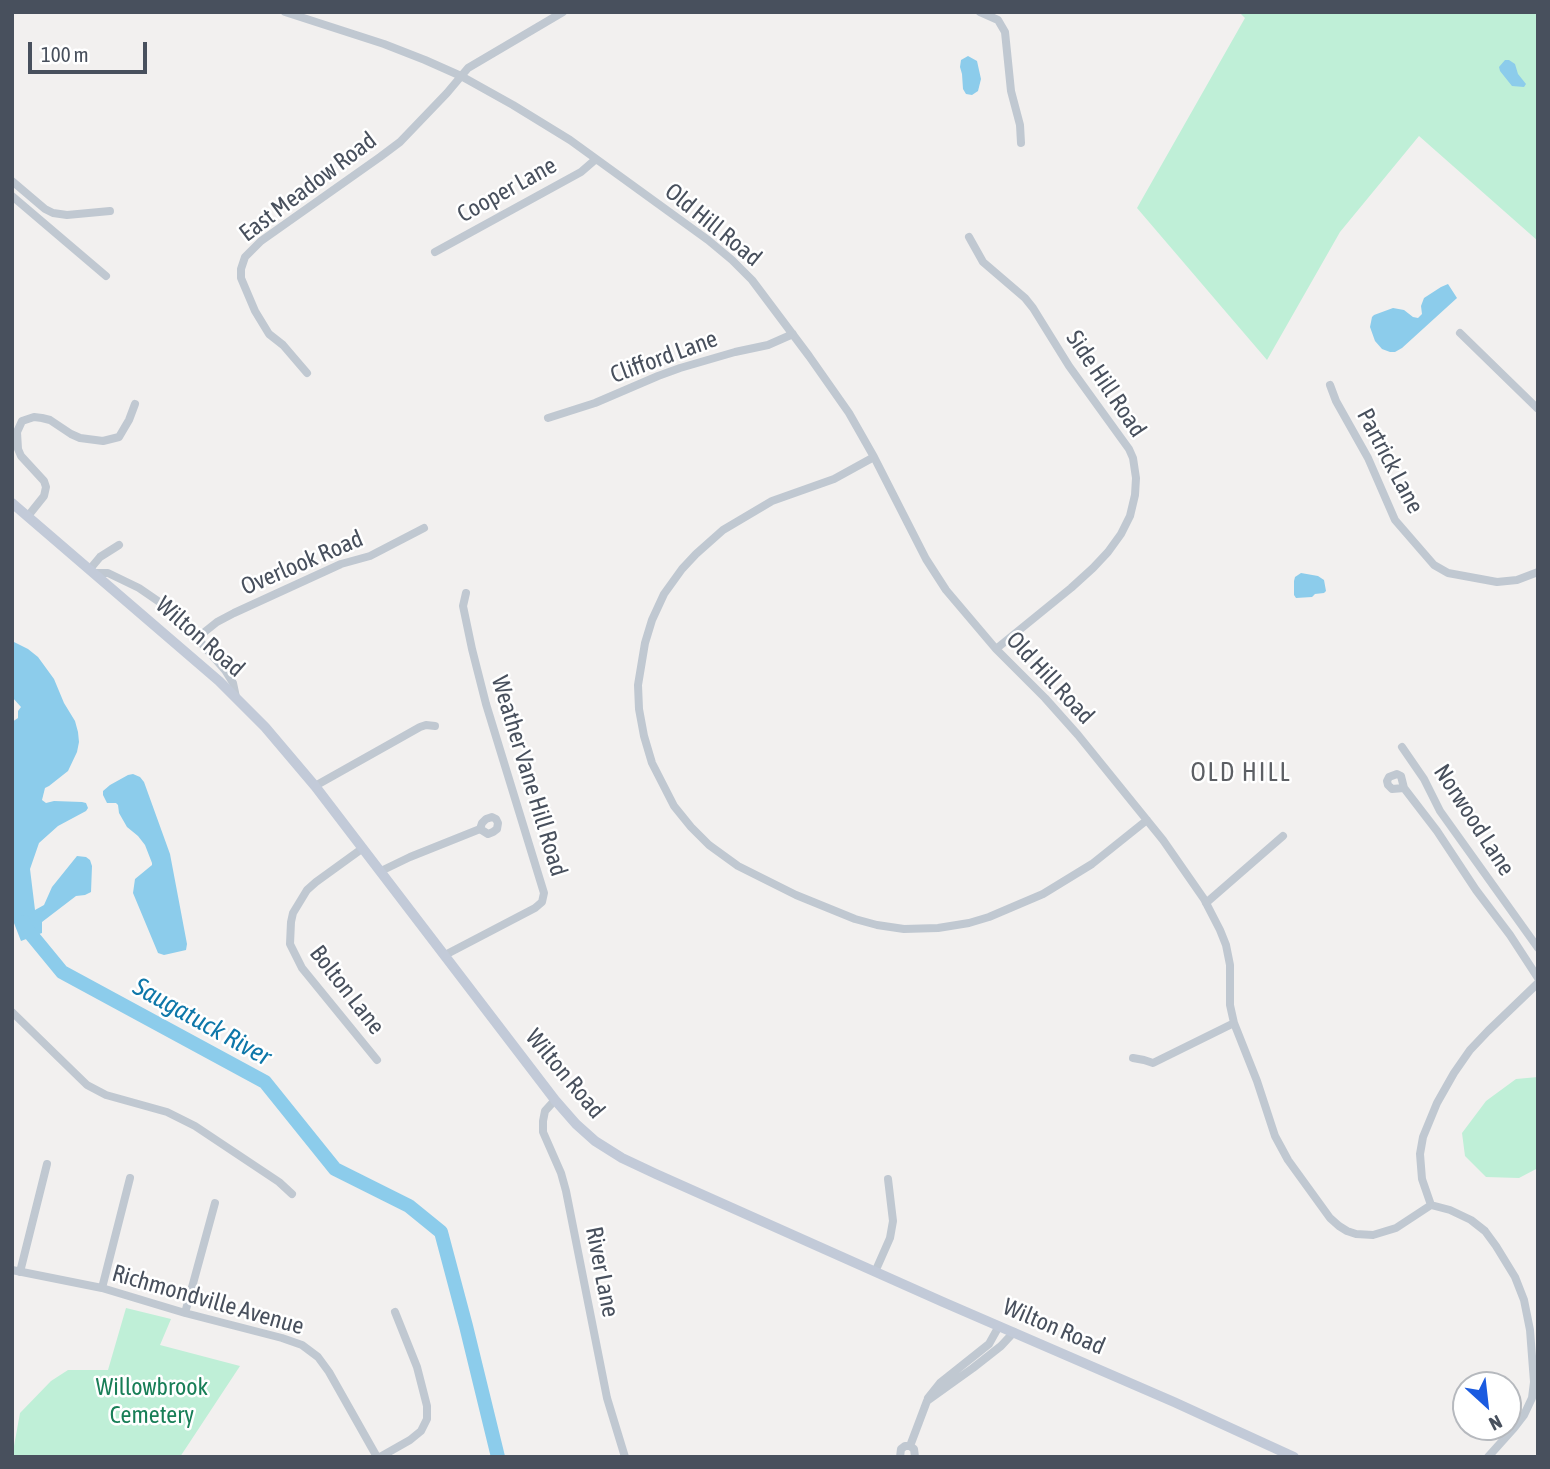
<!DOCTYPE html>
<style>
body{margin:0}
#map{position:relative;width:1550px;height:1469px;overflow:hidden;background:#f2f0ef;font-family:"Asap Condensed",sans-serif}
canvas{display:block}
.frame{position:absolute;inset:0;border:14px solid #48505d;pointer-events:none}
.north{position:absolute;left:1452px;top:1371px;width:70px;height:70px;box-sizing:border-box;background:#fff;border:2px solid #b6b9be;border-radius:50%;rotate:153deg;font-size:19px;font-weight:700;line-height:28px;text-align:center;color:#48505d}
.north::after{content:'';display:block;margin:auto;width:24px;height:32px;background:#1b5be0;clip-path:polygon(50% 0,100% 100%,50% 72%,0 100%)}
.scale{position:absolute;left:28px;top:42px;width:119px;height:32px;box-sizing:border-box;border:4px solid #48505d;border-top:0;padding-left:9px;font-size:21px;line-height:24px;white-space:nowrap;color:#48505d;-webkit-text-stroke:5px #fff;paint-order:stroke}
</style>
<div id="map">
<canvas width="1550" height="1469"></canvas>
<div class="frame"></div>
<div class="north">N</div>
<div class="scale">100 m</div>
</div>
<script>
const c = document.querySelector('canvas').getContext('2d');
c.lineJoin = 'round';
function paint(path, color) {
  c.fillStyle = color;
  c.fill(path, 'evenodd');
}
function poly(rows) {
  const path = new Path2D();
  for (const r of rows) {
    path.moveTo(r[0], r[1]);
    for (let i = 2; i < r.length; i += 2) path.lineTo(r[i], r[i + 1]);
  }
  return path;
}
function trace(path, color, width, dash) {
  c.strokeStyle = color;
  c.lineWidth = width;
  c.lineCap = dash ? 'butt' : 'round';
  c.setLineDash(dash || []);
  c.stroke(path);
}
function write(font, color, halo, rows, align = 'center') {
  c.font = font + ' "Asap Condensed",sans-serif';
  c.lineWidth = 5;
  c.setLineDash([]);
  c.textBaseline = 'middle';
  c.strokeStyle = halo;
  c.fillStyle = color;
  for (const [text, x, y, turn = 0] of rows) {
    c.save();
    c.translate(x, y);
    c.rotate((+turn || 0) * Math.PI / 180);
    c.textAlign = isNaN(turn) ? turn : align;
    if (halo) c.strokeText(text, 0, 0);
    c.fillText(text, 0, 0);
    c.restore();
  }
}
paint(poly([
 [1239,12,1538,12,1538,241,1419,136,1340,232,1267,360,1137,208,1245,18],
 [1538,1077,1538,1168,1519,1178,1486,1177,1465,1156,1462,1133,1486,1101,1516,1079],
 [126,1308,171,1319,160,1345,240,1366,180,1457,12,1457,20,1413,51,1381,68,1370,108,1370]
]), '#bfefd7');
paint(poly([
 [968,56,977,61,981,79,978,91,972,95,966,94,963,89,962,74,960,67,961,60],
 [1505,60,1509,60,1515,64,1518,74,1526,84,1524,87,1512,86,1500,71,1499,67],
 [1448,284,1457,298,1402,348,1395,352,1390,352,1382,349,1375,341,1370,327,1372,317,1374,315,1393,308,1404,310,1413,317,1418,318,1422,314,1421,306,1424,298,1441,287],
 [1301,573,1318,576,1324,580,1326,591,1324,593,1315,594,1312,597,1296,598,1294,595,1294,581,1295,577],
 [12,641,28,649,38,657,54,679,64,703,75,721,78,732,79,742,77,752,68,771,49,786,45,788,42,800,46,803,54,801,82,802,86,803,88,808,86,811,58,826,39,843,30,869,35,910,44,905,52,887,77,856,86,857,90,860,92,866,91,892,85,895,76,896,42,922,42,933,21,941,12,918,12,722,18,718,18,711,21,707,12,697],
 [133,774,140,777,144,782,170,854,187,944,186,950,164,955,158,953,133,893,135,879,152,865,152,863,145,845,138,836,127,827,119,813,118,805,116,803,107,803,103,795,103,791,110,785,128,775]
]), '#8ccceb');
trace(poly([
 [24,922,25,927,62,972,265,1082,335,1169,409,1206,441,1232,466,1326,498,1457]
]), '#8ccceb', 14);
trace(poly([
 [285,12,384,44,425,60,461,76,513,105,570,140,708,240,732,260,752,280,809,356,849,413,874,457,926,559,946,590,996,649,1045,698,1078,735,1163,840,1204,899,1220,930,1226,945,1230,965,1230,1005,1234,1023,1257,1081,1275,1136,1288,1160,1330,1218,1339,1226,1347,1231,1356,1234,1373,1235,1396,1228,1431,1205,1450,1210,1471,1220,1485,1231,1496,1246,1515,1277,1524,1300,1530,1330,1534,1382,1532,1398,1524,1415,1514,1428,1488,1457],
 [980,12,998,20,1005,32,1011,91,1020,125,1021,143],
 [12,181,45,209,53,213,67,215,110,211],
 [12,196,106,276],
 [969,237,983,262,1025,298,1033,308,1069,366,1129,449,1133,458,1136,478,1135,495,1130,516,1121,534,1108,552,1093,568,1071,588,996,649],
 [435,252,581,172,596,159],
 [1460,333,1538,409],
 [307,373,283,345,269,334,255,311,241,278,241,269,245,257,261,241,380,157,400,142,447,93,468,68,563,12],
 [1330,385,1336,401,1368,458,1395,520,1434,565,1448,573,1497,582,1517,580,1538,572],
 [548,418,595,403,658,376,680,368,735,352,768,345,793,334],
 [874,457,834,479,772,501,723,530,696,554,682,569,664,594,652,620,645,643,638,685,639,709,644,736,652,763,674,806,691,827,709,845,738,866,796,895,855,919,877,925,904,929,938,928,969,923,989,917,1043,894,1092,864,1147,820],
 [28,516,44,496,46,487,44,481,21,456,18,449,17,432,22,421,34,417,42,418,50,420,71,434,80,438,103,441,119,437,129,420,135,404],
 [90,569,100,557,119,545],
 [94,573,108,573,139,588,171,610,197,638],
 [236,697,233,683,225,670,197,638,217,622,234,613,341,564,370,556,424,528],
 [1402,747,1424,779,1440,811,1538,948],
 [315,786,420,727,426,725,435,726],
 [1404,788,1392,789,1388,785,1387,781,1389,777,1397,774,1401,776,1404,788,1437,831,1476,890,1510,935,1538,978],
 [363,848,316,882,307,890,293,913,291,922,290,944,302,968,377,1060],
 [381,871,410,857,480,829,482,823,486,819,492,817,496,819,498,823,497,829,493,832,488,834,480,829],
 [1206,903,1283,836],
 [445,955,535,908,542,902,544,893,486,704,472,649,463,606,466,593],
 [12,1012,87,1085,106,1095,167,1112,195,1126,279,1182,292,1194],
 [1133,1058,1144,1060,1153,1063,1234,1023],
 [555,1100,545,1111,543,1121,543,1132,561,1173,566,1191,607,1398,625,1457],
 [1431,1205,1422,1179,1420,1154,1423,1137,1437,1103,1454,1073,1470,1050,1488,1031,1538,983],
 [12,1270,102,1288,185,1313,282,1338,302,1345,318,1357,329,1372,377,1457],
 [20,1272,47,1164],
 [875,1272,890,1238,893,1221,888,1179],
 [102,1288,130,1178],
 [185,1313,215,1203],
 [928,1398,940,1383,989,1344,999,1326],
 [910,1446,927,1401,973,1368,1001,1346,1014,1332],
 [910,1446,914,1449,915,1457],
 [380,1457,410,1440,421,1431,427,1419,427,1406,417,1367,395,1312],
 [900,1457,901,1449,905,1446,910,1446]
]), '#c0c8d1', 8);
trace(poly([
 [12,503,219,681,265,727,315,786,555,1100,576,1124,595,1141,622,1158,656,1174,943,1302,1174,1402,1294,1457]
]), '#c2cad8', 10);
write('24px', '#48505d', '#fff', [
 ["East Meadow Road",308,187,-37],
 ["Cooper Lane",507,190,-29],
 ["Old Hill Road",713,225,39],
 ["Clifford Lane",664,357,-20],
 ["Side Hill Road",1106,384,56],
 ["Partrick Lane",1390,461,62],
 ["Overlook Road",302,563,-23],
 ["Wilton Road",200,637,41],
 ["Old Hill Road",1050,678,47],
 ["Weather Vane Hill Road",529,776,73],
 ["Norwood Lane",1474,820,57],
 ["Bolton Lane",347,990,52],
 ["Wilton Road",565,1074,50],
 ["River Lane",602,1272,79],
 ["Richmondville Avenue",208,1300,16],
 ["Wilton Road",1054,1327,23]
]);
write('24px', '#187e57', '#fff', [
 ["Willowbrook",152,1387],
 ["Cemetery",152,1415]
]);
c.letterSpacing = '2px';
write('26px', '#5c5f64', '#fff', [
 ["OLD HILL",1241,773]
]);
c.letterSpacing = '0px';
write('italic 26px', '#0e77a9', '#fff', [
 ["Saugatuck River",202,1022,29]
]);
</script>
